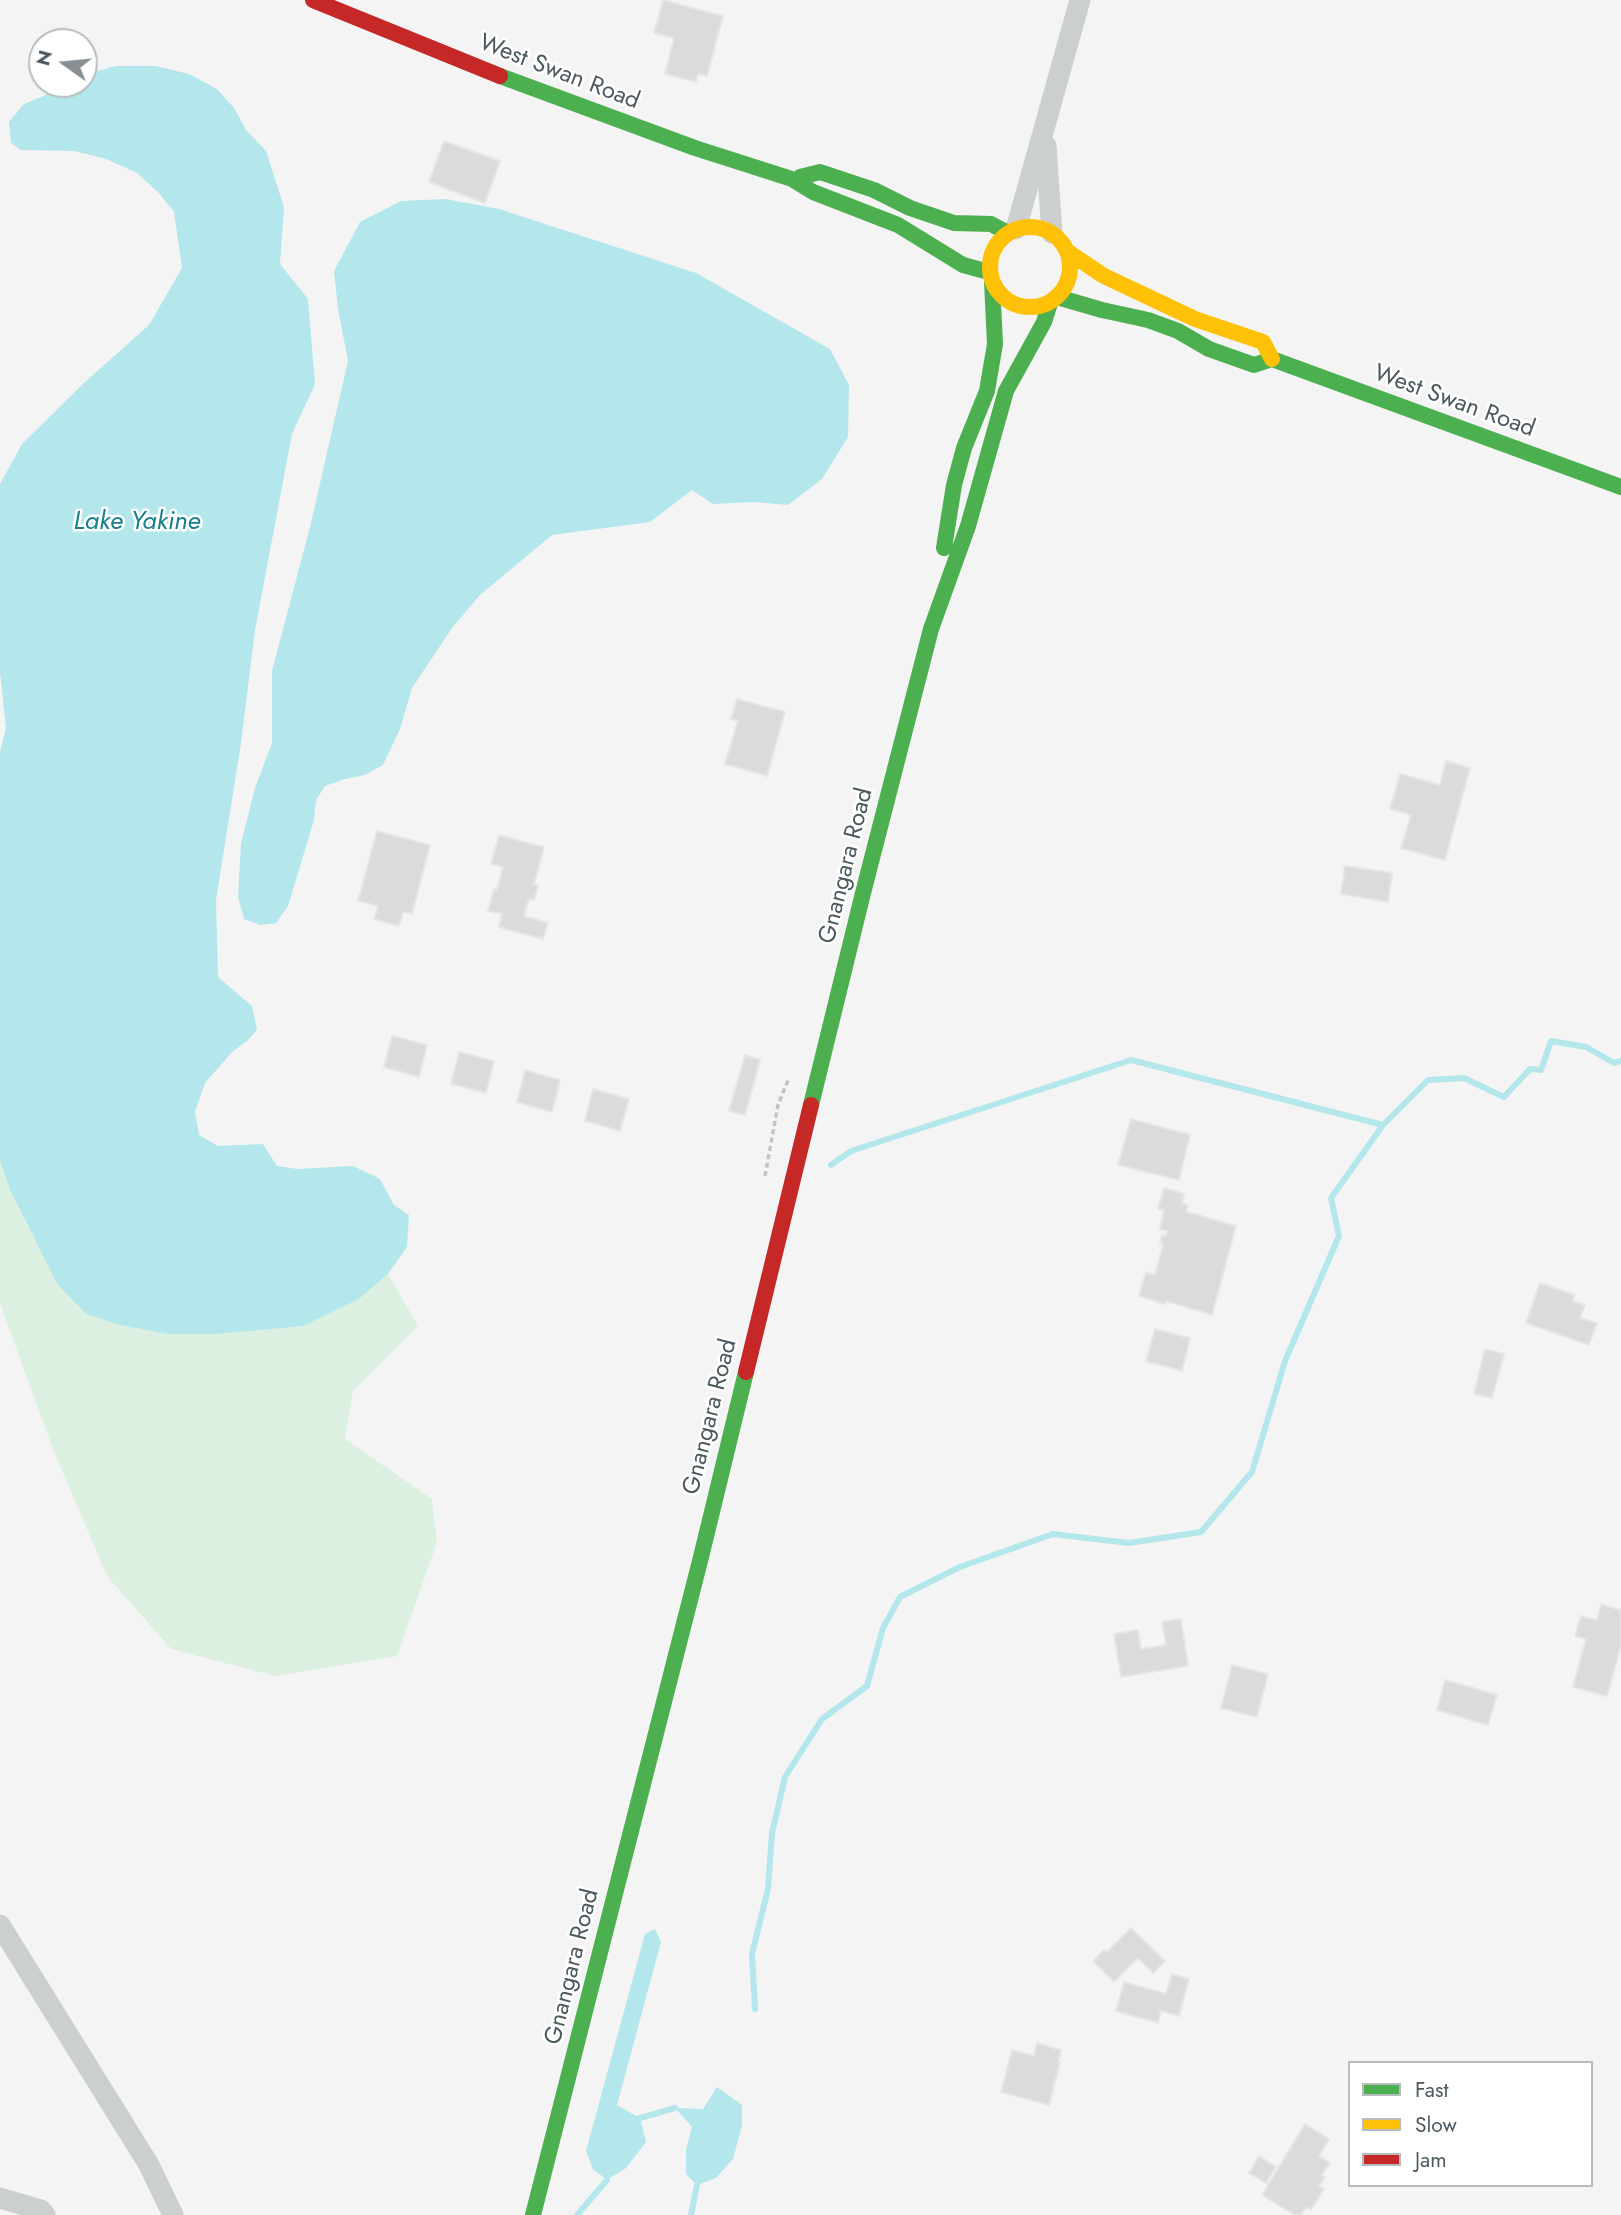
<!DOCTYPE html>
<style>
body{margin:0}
#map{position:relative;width:1621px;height:2215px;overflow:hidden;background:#f4f4f4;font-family:Jost,sans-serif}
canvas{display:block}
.legend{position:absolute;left:1348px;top:2061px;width:245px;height:126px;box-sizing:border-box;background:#fff;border:2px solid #b7bdbf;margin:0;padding:9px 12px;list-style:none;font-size:21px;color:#4c595f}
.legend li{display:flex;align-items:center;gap:14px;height:35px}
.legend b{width:35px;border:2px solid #b7bdbf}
.north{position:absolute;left:28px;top:28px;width:70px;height:70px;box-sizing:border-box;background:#fff;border:2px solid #b7bdbf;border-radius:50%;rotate:285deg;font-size:19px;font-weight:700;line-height:28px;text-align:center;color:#4c595f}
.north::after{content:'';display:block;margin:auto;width:24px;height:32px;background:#878f93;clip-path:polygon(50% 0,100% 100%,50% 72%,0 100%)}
</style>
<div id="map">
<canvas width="1621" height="2215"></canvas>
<ul class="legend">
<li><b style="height:9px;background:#4caf50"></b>Fast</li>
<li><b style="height:9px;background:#ffc107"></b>Slow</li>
<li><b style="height:9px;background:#c62828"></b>Jam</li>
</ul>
<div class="north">N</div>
</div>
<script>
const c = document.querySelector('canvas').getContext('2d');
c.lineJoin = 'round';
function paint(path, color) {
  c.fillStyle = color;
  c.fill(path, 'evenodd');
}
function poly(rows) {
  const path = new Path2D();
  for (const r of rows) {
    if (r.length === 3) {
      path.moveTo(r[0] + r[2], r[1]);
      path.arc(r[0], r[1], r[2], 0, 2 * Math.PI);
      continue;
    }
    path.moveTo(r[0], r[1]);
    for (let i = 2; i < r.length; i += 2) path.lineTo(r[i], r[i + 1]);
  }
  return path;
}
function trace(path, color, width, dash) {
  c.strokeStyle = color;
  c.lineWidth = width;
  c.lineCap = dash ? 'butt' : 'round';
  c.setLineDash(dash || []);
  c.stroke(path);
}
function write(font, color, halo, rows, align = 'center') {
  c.font = font + ' Jost,sans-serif';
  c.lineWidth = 5;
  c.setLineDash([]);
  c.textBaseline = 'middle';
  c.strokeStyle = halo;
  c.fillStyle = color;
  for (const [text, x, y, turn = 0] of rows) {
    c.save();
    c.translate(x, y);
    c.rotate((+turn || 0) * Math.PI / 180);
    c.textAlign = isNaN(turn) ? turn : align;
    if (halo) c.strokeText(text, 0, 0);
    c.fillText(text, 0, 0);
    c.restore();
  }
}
paint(poly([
 [0,1161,10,1190,32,1235,86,1314,120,1325,167,1334,216,1334,359,1299,388,1274,418,1326,353,1391,345,1439,432,1499,437,1542,397,1656,275,1676,171,1649,107,1576,54,1452,3,1312,0,1301]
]), '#dbf0e0');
paint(poly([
 [116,66,156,66,189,74,217,89,234,108,246,130,266,151,284,207,280,264,308,299,315,384,292,434,255,630,241,743,216,900,218,977,252,1006,257,1030,247,1041,232,1052,205,1083,195,1112,199,1135,218,1146,263,1144,277,1166,298,1169,353,1166,380,1179,394,1205,409,1215,407,1247,388,1274,359,1299,303,1326,216,1334,167,1334,120,1325,86,1314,58,1285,10,1190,0,1161,0,752,6,728,0,672,0,484,22,444,84,383,149,325,182,268,174,212,158,192,137,173,106,159,74,151,21,150,11,143,9,122,24,104,48,94,63,84,84,84,84,75],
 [445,199,499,209,696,273,830,349,849,385,848,437,822,479,788,505,755,502,713,504,692,490,650,522,552,535,480,595,452,628,412,688,400,729,383,765,365,775,345,779,325,786,316,800,314,820,288,906,276,923,260,925,244,919,238,897,241,843,255,788,272,743,272,671,310,527,348,361,338,309,334,271,360,222,401,201],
 [655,1929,661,1942,617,2105,640,2118,646,2142,626,2168,607,2180,593,2169,586,2151,645,1934],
 [717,2087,742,2105,742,2126,733,2159,716,2178,697,2185,686,2174,686,2150,692,2127,675,2108,703,2109]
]), '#b3e7eb');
trace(poly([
 [831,1165,851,1151,1131,1060,1383,1125],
 [755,2009,752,1954,768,1889,772,1833,785,1777,822,1719,867,1686,883,1628,900,1597,960,1567,1053,1534,1129,1543,1201,1532,1252,1472,1285,1361,1339,1236,1331,1198,1383,1125,1428,1080,1464,1078,1504,1097,1530,1069,1541,1070,1551,1041,1586,1047,1614,1063,1621,1061],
 [640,2118,675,2108],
 [577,2215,607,2180],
 [691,2215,697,2185]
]), '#b3e7eb', 6);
const building = poly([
 [663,0,723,16,707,76,698,74,696,82,665,74,674,38,654,33,663,0],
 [444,141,500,161,485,203,429,182,444,141],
 [737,699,785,712,767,776,725,764,738,721,731,719,737,699],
 [1446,761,1470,768,1445,860,1401,848,1411,815,1390,809,1400,774,1440,785,1446,761],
 [377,831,430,845,412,914,403,912,399,926,374,919,378,906,358,901,377,831],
 [499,835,544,847,534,884,538,886,534,900,529,899,524,916,548,923,543,939,499,927,502,914,488,911,494,889,497,890,503,867,491,864,499,835],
 [1345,866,1392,873,1388,902,1341,894,1345,866],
 [392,1036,427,1045,419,1077,384,1067,392,1036],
 [459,1052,494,1061,486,1093,451,1084,459,1052],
 [745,1055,760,1060,745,1115,729,1111,745,1055],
 [525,1070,560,1080,552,1112,517,1102,525,1070],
 [593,1089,629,1099,620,1131,585,1121,593,1089],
 [1131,1119,1190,1135,1179,1180,1118,1165,1131,1119],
 [1164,1188,1184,1194,1182,1203,1187,1205,1187,1212,1236,1226,1212,1315,1166,1301,1165,1304,1139,1296,1146,1272,1155,1275,1163,1244,1160,1243,1162,1235,1166,1236,1167,1231,1160,1229,1164,1210,1158,1209,1164,1188],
 [1540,1283,1575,1295,1573,1301,1585,1305,1580,1318,1597,1323,1589,1345,1526,1323,1540,1283],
 [1155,1329,1190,1338,1182,1371,1146,1361,1155,1329],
 [1485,1349,1504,1354,1492,1398,1474,1394,1485,1349],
 [1601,1604,1621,1610,1621,1646,1607,1696,1573,1687,1586,1639,1575,1636,1581,1616,1597,1620,1601,1604],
 [1181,1619,1188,1666,1121,1677,1114,1634,1138,1630,1141,1649,1166,1645,1162,1622,1181,1619],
 [1232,1665,1268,1674,1257,1717,1221,1708,1232,1665],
 [1445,1680,1497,1695,1488,1725,1437,1710,1445,1680],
 [1131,1928,1165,1961,1153,1973,1138,1958,1114,1982,1093,1961,1104,1950,1107,1952,1131,1928],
 [1172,1974,1189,1979,1179,2016,1161,2011,1158,2023,1116,2011,1124,1982,1166,1994,1172,1974],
 [1037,2043,1061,2050,1058,2063,1060,2063,1049,2105,1001,2092,1012,2050,1034,2056,1037,2043],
 [1305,2124,1329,2139,1319,2156,1330,2163,1322,2175,1325,2177,1319,2186,1324,2189,1311,2210,1306,2207,1301,2215,1295,2215,1262,2195,1305,2124],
 [1259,2156,1276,2167,1266,2183,1249,2173,1259,2156]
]);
paint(building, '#dadcdc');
trace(building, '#e5e6e6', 2);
trace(poly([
 [765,1176,778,1105,789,1078]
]), '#bbc6c1', 3.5, [5, 3.5]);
trace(poly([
 [1046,146,1052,233],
 [1016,229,1080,0],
 [0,1925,149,2165,173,2215],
 [0,2198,41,2210,45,2215]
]), '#cccfcf', 21);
trace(poly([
 [500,76,695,148,792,179,813,192,898,225,963,265,989,272],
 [800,177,820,172,874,190,910,208,954,223,991,224,1008,233],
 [1057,297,1102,310,1148,320,1178,331,1209,349,1254,365,1272,359,1621,487],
 [944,548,954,485,964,448,987,391,995,344,992,282],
 [811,1105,863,893,931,629,968,526,1006,391,1044,322,1050,303],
 [533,2215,701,1557,746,1372]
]), '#4caf50', 16);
trace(poly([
 [1030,267,40],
 [1068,252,1104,276,1195,319,1263,342,1272,359]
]), '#ffc107', 16);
trace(poly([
 [313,0,500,76],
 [746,1372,811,1105]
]), '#c62828', 16);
write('24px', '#4c595f', '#fff', [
 ["West Swan Road",559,73,21],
 ["West Swan Road",1454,402,20],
 ["Gnangara Road",847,866,-76],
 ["Gnangara Road",711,1417,-76],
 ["Gnangara Road",573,1967,-76]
]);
write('italic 26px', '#178187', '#fff', [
 ["Lake Yakine",137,523]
]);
</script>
